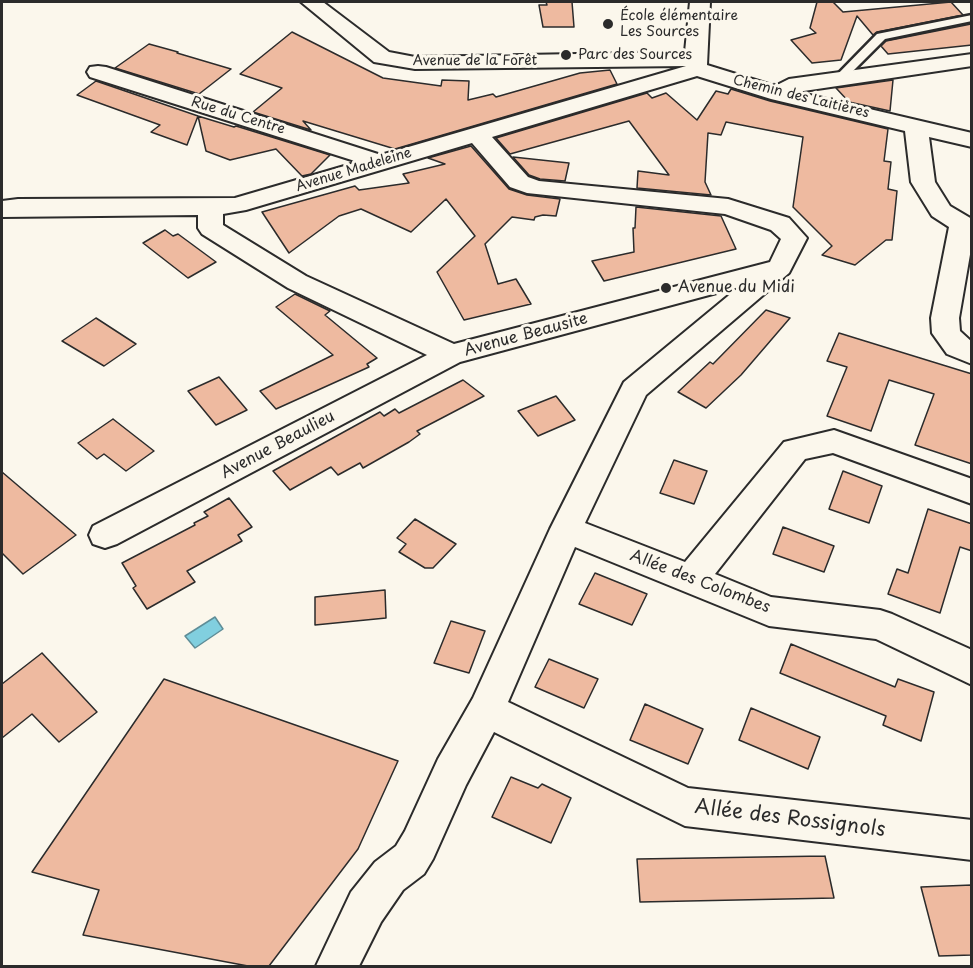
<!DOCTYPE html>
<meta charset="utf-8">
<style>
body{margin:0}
#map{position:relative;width:973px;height:968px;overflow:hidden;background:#fbf7ec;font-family:"Playpen Sans",sans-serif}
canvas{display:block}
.frame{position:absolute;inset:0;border:3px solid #2b2b2b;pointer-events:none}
</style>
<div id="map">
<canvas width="973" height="968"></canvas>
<div class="frame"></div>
</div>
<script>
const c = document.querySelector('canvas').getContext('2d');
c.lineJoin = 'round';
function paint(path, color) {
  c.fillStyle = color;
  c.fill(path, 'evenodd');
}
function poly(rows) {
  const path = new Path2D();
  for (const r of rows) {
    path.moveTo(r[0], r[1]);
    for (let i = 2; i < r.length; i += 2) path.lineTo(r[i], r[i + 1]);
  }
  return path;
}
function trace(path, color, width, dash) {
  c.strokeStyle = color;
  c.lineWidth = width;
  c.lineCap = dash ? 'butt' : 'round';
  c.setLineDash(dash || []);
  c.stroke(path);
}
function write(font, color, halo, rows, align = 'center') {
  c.font = font + ' "Playpen Sans",sans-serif';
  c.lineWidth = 6;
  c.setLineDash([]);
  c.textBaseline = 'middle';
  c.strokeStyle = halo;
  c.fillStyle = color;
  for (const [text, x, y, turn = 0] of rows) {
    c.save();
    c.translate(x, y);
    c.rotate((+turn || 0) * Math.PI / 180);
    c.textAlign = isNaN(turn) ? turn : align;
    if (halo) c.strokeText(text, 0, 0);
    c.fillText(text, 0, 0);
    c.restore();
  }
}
const water = poly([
 [215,617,223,629,195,648,185,636,215,617]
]);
paint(water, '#81cfdf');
trace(water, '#5f8d97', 1.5);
const building = poly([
 [546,2,572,2,574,27,543,27,539,5,547,5,546,2],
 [817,2,833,2,843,12,951,2,963,15,877,32,873,35,857,16,841,60,812,63,791,40,816,33,810,28,817,2],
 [971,24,972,45,888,54,881,46,886,41,971,24],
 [292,32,383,78,441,86,442,80,469,81,468,100,493,94,496,97,580,73,610,70,617,84,395,149,303,121,311,130,253,112,282,88,240,74,292,32],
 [149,44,178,52,177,53,231,69,199,94,115,68,149,44],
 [893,80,890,111,849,102,836,88,893,80],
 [96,81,198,116,187,145,151,132,160,125,77,95,96,81],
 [731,89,770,101,888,129,884,161,891,162,888,189,897,191,892,240,886,240,855,265,822,255,832,246,793,207,803,137,726,122,721,135,708,133,705,182,711,195,637,188,638,171,669,175,629,121,510,154,496,138,647,93,652,98,666,93,697,120,716,91,728,94,731,89],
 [198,116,234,127,236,126,330,155,311,174,302,176,276,149,230,160,206,151,198,116],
 [471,146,509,189,527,195,560,199,556,216,543,215,535,217,534,220,512,217,485,244,498,284,516,279,531,304,464,320,437,272,475,236,446,199,411,232,361,209,339,216,289,253,262,212,355,186,359,190,409,183,403,174,445,164,428,158,471,146],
 [513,157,569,163,565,181,540,179,529,175,513,157],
 [636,207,721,216,736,249,604,281,592,261,634,252,633,228,635,228,636,207],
 [165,230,173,236,178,234,216,262,188,278,143,243,165,230],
 [295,294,330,311,325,315,377,358,367,364,369,367,276,409,260,391,333,355,276,307,295,294],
 [766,310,790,318,741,375,706,408,678,392,710,362,713,364,766,310],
 [96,318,136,344,104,366,62,341,96,318],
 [839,333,972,374,972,464,915,445,934,394,889,380,871,431,827,416,847,367,827,361,839,333],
 [219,377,247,410,216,425,188,391,219,377],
 [463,380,484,396,417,431,420,434,409,442,363,468,360,463,338,475,331,467,290,490,273,471,380,412,384,416,395,409,399,413,463,380],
 [556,396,575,420,538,436,518,411,556,396],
 [113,419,154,451,126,471,104,454,97,459,78,443,113,419],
 [674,460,707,471,694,504,660,493,674,460],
 [843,471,882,486,869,523,829,509,843,471],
 [2,472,76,535,23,574,2,553,2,472],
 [229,498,252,527,238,535,242,541,187,571,195,582,147,609,133,588,136,586,122,563,195,525,194,523,208,516,204,512,229,498],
 [928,509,972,524,972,551,960,547,940,613,888,594,897,569,908,573,928,509],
 [415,519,456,544,433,568,425,568,399,552,406,544,397,538,415,519],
 [783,527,834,546,824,572,773,554,783,527],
 [595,573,647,594,632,625,579,604,595,573],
 [385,590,386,618,315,625,315,597,385,590],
 [451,621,485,631,469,673,434,663,451,621],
 [791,644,895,687,898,679,934,692,921,741,883,725,886,716,780,673,791,644],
 [42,653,97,712,59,742,32,714,2,738,2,684,42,653],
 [549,659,598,679,584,708,535,687,549,659],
 [164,679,398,761,358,849,269,966,248,966,83,935,99,890,32,872,164,679],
 [645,704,703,729,688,764,630,740,645,704],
 [751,708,820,737,808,769,739,740,751,708],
 [511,777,538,788,542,784,571,798,551,843,492,817,511,777],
 [825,856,834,898,640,902,637,859,825,856],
 [972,885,972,955,939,956,921,887,972,885]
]);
paint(building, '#eebaa0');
trace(building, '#2b2b2b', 1.5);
const service = poly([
 [972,15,972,21,885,39,844,80,840,81,834,78,877,34,972,15]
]);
const minor = poly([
 [301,2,323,2,389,52,415,57,685,52,690,2,710,2,707,65,775,86,789,79,972,54,972,66,797,92,972,133,972,147,929,137,935,182,950,206,972,219,972,243,959,318,960,331,972,342,972,364,947,354,932,333,931,318,949,227,932,216,911,182,905,131,771,99,697,76,492,137,528,177,539,181,728,199,789,218,807,238,789,273,646,395,585,523,685,562,784,442,834,430,972,479,972,504,833,453,805,459,715,574,771,597,880,610,892,614,972,650,972,685,876,639,769,626,575,547,508,702,688,788,972,820,972,860,685,826,494,732,466,785,433,859,424,874,403,890,381,922,359,966,316,966,351,892,375,862,396,846,405,831,438,759,473,698,550,529,624,382,739,287,460,362,117,544,105,548,93,544,89,535,93,526,427,355,288,288,202,234,198,228,198,215,2,217,2,201,18,199,235,198,358,162,90,77,87,72,90,67,98,66,106,67,381,155,686,66,415,69,374,62,301,2],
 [472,143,510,187,527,193,725,214,771,230,781,239,770,262,454,344,306,276,223,225,223,214,246,210,472,143]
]);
trace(service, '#2b2b2b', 5);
trace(minor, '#2b2b2b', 4);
paint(service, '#fbf7ec');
paint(minor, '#fbf7ec');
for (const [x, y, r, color] of [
 [608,24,6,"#2b2b2b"],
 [566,55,6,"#2b2b2b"],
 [666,288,6,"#2b2b2b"]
]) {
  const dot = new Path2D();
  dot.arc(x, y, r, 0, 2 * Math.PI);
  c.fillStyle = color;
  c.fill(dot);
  trace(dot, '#fbf7ec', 2);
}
write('14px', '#2b2b2b', '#fbf7ec', [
 ["École élémentaire",620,16],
 ["Les Sources",620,32],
 ["Parc des Sources",578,55]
], 'left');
write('14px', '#2b2b2b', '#fbf7ec', [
 ["Avenue de la Forêt",475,61],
 ["Chemin des Laitières",801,97,14],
 ["Rue du Centre",238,116,17],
 ["Avenue Madeleine",354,170,-17]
]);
write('16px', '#2b2b2b', '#fbf7ec', [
 ["Avenue du Midi",678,288]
], 'left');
write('16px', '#2b2b2b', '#fbf7ec', [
 ["Avenue Beausite",526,335,-15],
 ["Avenue Beaulieu",278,445,-28],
 ["Allée des Colombes",700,582,21]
]);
write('20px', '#2b2b2b', '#fbf7ec', [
 ["Allée des Rossignols",790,819,7]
]);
</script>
